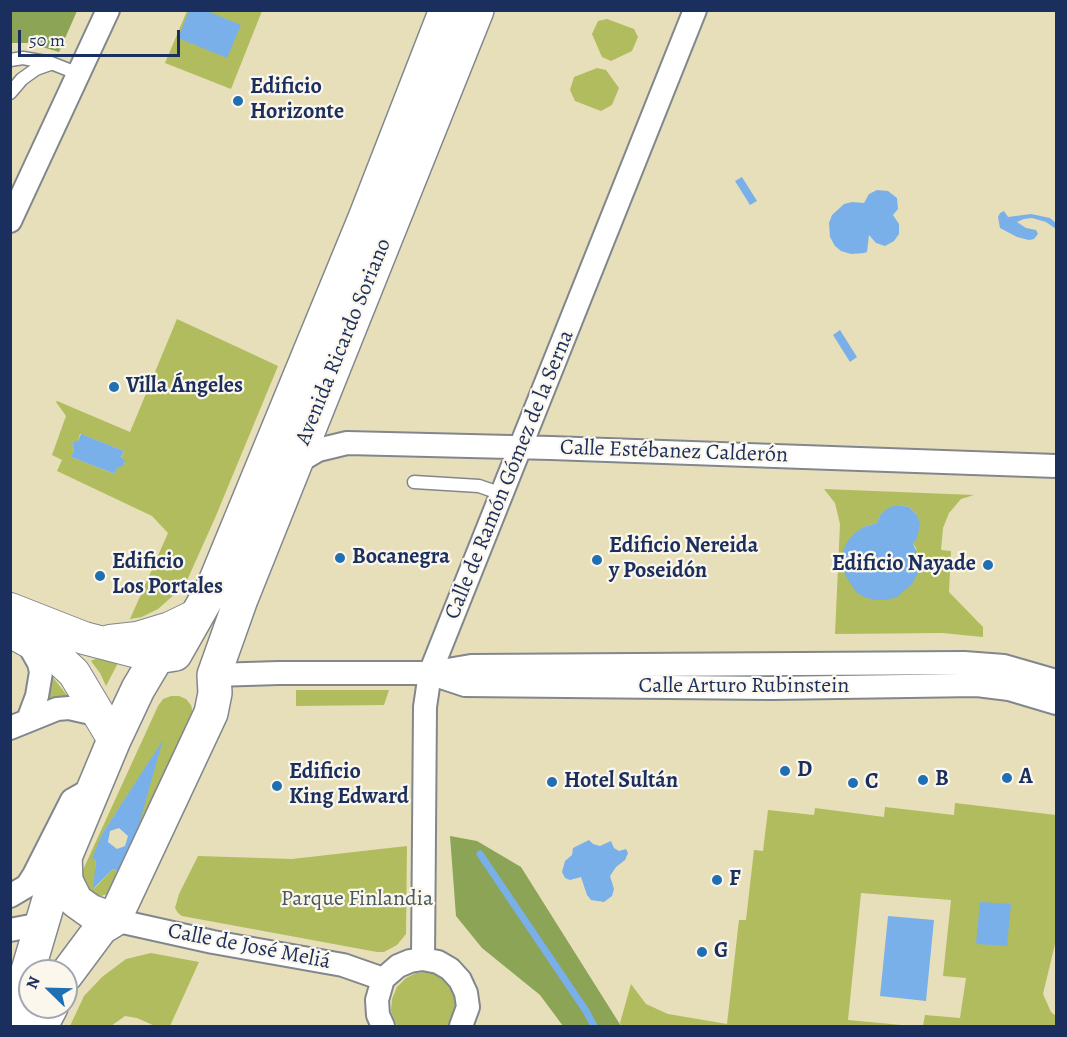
<!DOCTYPE html>
<meta charset="utf-8">
<style>
body{margin:0}
#map{position:relative;width:1067px;height:1037px;overflow:hidden;background:#e7dfba;font-family:Alegreya,serif}
canvas{display:block}
.frame{position:absolute;inset:0;border:12px solid #1b2f5e;pointer-events:none}
.north{position:absolute;left:18px;top:959px;width:60px;height:60px;box-sizing:border-box;background:#fbf7ec;border:2px solid #a1a7b3;border-radius:50%;rotate:293deg;font-size:16px;font-weight:700;line-height:24px;text-align:center;color:#1b2f5e}
.north::after{content:'';display:block;margin:auto;width:21px;height:27px;background:#1f6fb2;clip-path:polygon(50% 0,100% 100%,50% 72%,0 100%)}
.scale{position:absolute;left:18px;top:30px;width:162px;height:27px;box-sizing:border-box;border:3px solid #1b2f5e;border-top:0;padding-left:8px;font-size:18px;line-height:21px;white-space:nowrap;color:#1b2f5e;-webkit-text-stroke:4px #fbf7ec;paint-order:stroke}
</style>
<div id="map">
<canvas width="1067" height="1037"></canvas>
<div class="frame"></div>
<div class="north">N</div>
<div class="scale">50 m</div>
</div>
<script>
const c = document.querySelector('canvas').getContext('2d');
c.lineJoin = 'round';
function paint(path, color) {
  c.fillStyle = color;
  c.fill(path, 'evenodd');
}
function poly(rows) {
  const path = new Path2D();
  for (const r of rows) {
    path.moveTo(r[0], r[1]);
    for (let i = 2; i < r.length; i += 2) path.lineTo(r[i], r[i + 1]);
  }
  return path;
}
function trace(path, color, width, dash) {
  c.strokeStyle = color;
  c.lineWidth = width;
  c.lineCap = dash ? 'butt' : 'round';
  c.setLineDash(dash || []);
  c.stroke(path);
}
function write(font, color, halo, rows, align = 'center') {
  c.font = font + ' Alegreya,serif';
  c.lineWidth = 4.5;
  c.setLineDash([]);
  c.textBaseline = 'middle';
  c.strokeStyle = halo;
  c.fillStyle = color;
  for (const [text, x, y, turn = 0] of rows) {
    c.save();
    c.translate(x, y);
    c.rotate((+turn || 0) * Math.PI / 180);
    c.textAlign = isNaN(turn) ? turn : align;
    if (halo) c.strokeText(text, 0, 0);
    c.fillText(text, 0, 0);
    c.restore();
  }
}
paint(poly([
 [187,11,262,11,231,89,165,63],
 [607,19,634,29,638,37,632,51,611,61,602,57,592,34,598,21],
 [597,68,606,70,619,88,612,105,601,111,575,101,570,90,574,77],
 [177,319,278,366,215,518,185,585,158,609,142,617,130,619,168,533,152,516,57,471,62,460,52,455,66,416,56,402,57,401,130,432],
 [80,434,124,451,121,458,125,464,117,467,115,474,71,457,74,450,72,444,74,441,78,441],
 [824,489,974,495,961,499,949,513,943,528,941,550,951,551,949,592,983,627,983,637,942,633,835,634,840,524,835,503],
 [899,505,909,507,917,515,913,543,917,550,863,527,877,523,880,515],
 [95,659,109,659,118,663,106,686,100,673,91,661],
 [51,675,70,699,40,711],
 [296,690,389,690,384,705,296,706],
 [171,696,179,696,186,699,191,705,193,713,111,893,101,896,94,895,90,894,81,875,82,872,158,706,163,699],
 [162,743,118,872,113,869,94,889,96,860,102,834],
 [955,803,1056,815,1056,940,1043,994,1051,1012,1056,1016,1056,1026,923,1026,925,1015,960,1018,966,978,943,976,951,900,861,893,848,1020,912,1026,621,1026,620,1023,631,984,646,1004,668,1014,727,1024,739,920,746,920,754,850,763,851,768,810,814,815,815,808,884,817,885,807,954,815],
 [407,846,406,934,397,945,384,952,377,952,182,916,178,913,175,908,179,894,198,856,292,859],
 [151,953,199,962,170,1026,155,1026,137,1018,125,1016,111,1026,70,1026,84,996,102,977,126,959],
 [429,971,441,974,458,991,456,1026,397,1026,391,1011,392,999,397,987,406,978,416,973]
]), '#b0bc5e');
paint(poly([
 [11,10,77,10,77,11,59,52,29,43,11,43],
 [450,836,477,841,521,867,621,1026,563,1026,540,995,482,948,456,916]
]), '#8ca455');
paint(poly([
 [189,11,207,11,241,25,227,58,178,38],
 [742,177,757,201,750,205,735,181],
 [877,190,888,191,897,198,898,209,893,215,899,224,899,234,894,241,885,246,876,243,869,235,867,252,864,253,851,254,841,251,835,246,830,237,829,223,832,215,844,204,852,202,864,203,869,194],
 [1004,211,1008,217,1031,214,1050,218,1056,223,1056,229,1046,222,1032,218,1024,219,1017,222,1026,228,1036,230,1038,234,1034,239,1029,240,1017,237,1000,228,998,217,1000,213],
 [840,330,857,357,850,362,833,335],
 [81,434,124,451,121,457,125,461,124,465,117,468,115,474,71,457,74,450,72,444,74,441,78,441],
 [899,505,909,507,917,515,920,524,917,538,913,543,918,557,917,575,912,584,897,597,887,600,875,600,864,597,856,592,845,575,842,563,843,551,847,542,854,534,863,527,877,523,880,515,890,507],
 [163,740,132,849,119,872,113,869,93,889,96,860,92,858,102,834],
 [119,828,128,836,125,846,117,849,108,842,110,831],
 [589,840,593,844,600,846,611,841,614,848,619,851,626,849,628,853,625,860,616,867,610,876,614,889,612,896,604,902,591,900,587,895,581,877,570,880,565,878,562,872,565,861,572,855,573,848],
 [980,902,1011,904,1007,946,976,944],
 [888,916,934,920,926,1001,880,996]
]), '#7ab0e9');
trace(poly([
 [480,854,586,1011,594,1026]
]), '#7ab0e9', 7);
const service = poly([
 [10,60,23,58,51,63,79,74],
 [10,93,22,79,36,69,50,64],
 [414,482,479,486,502,494]
]);
const minor = poly([
 [10,221,108,10],
 [296,463,318,450,347,443,551,448,1056,466],
 [26,640,39,663,41,672,37,696,28,720],
 [432,674,465,685,771,688,977,685,1009,689,1056,703],
 [214,675,279,673,430,673,471,666,964,663,1004,666,1056,681],
 [10,728,57,709,69,708,100,715],
 [10,896,27,886,34,875,72,800,88,791],
 [114,920,213,942,343,965,383,979],
 [10,930,41,924],
 [423,959,425,707,430,673,695,10],
 [383,1026,378,1015,377,1000,383,979,398,966,410,961,423,959,438,962,450,969,460,980,466,993,468,1007,461,1026]
]);
const secondary = poly([
 [10,609,84,638,157,657],
 [10,631,57,657,74,673,114,740],
 [110,641,137,638,170,628,197,615]
]);
const primary = poly([
 [175,654,213,587,365,218,446,10],
 [65,855,66,881,76,901,90,911,114,920],
 [66,975,101,928,114,920,211,713,215,693,214,675,241,599,477,10],
 [10,1023,16,1011,53,886,114,740,138,689,157,657,175,654],
 [41,1026,51,1007]
]);
trace(service, '#81878c', 15);
trace(minor, '#81878c', 26);
trace(secondary, '#81878c', 34);
trace(primary, '#81878c', 36);
trace(service, '#fff', 12);
trace(minor, '#fff', 22);
trace(secondary, '#fff', 32);
trace(primary, '#fff', 33);
for (const [x, y, r, color] of [
 [238,101,6,"#1f6fb2"],
 [114,387,6,"#1f6fb2"],
 [340,558,6,"#1f6fb2"],
 [597,560,6,"#1f6fb2"],
 [988,565,6,"#1f6fb2"],
 [100,576,6,"#1f6fb2"],
 [785,771,6,"#1f6fb2"],
 [1007,778,6,"#1f6fb2"],
 [923,780,6,"#1f6fb2"],
 [552,782,6,"#1f6fb2"],
 [853,783,6,"#1f6fb2"],
 [277,786,6,"#1f6fb2"],
 [717,880,6,"#1f6fb2"],
 [702,952,6,"#1f6fb2"]
]) {
  const dot = new Path2D();
  dot.arc(x, y, r, 0, 2 * Math.PI);
  c.fillStyle = color;
  c.fill(dot);
  trace(dot, '#fbf7ec', 2);
}
write('bold 22px', '#1b2f5e', '#fbf7ec', [
 ["Edificio",250,88],
 ["Horizonte",250,113],
 ["Villa Ángeles",126,387],
 ["Edificio Nereida",609,547],
 ["y Poseidón",609,572],
 ["Bocanegra",352,558],
 ["Edificio",112,563],
 ["Los Portales",112,588],
 ["Edificio Nayade",976,565,"right"],
 ["D",797,771],
 ["Edificio",289,773],
 ["King Edward",289,798],
 ["A",1019,778],
 ["B",935,780],
 ["Hotel Sultán",564,782],
 ["C",865,783],
 ["F",729,880],
 ["G",714,952]
], 'left');
write('22px', '#1b2f5e', '#fbf7ec', [
 ["Avenida Ricardo Soriano",344,342,-68],
 ["Calle Estébanez Calderón",674,452,2],
 ["Calle de Ramón Gómez de la Serna",510,475,-68],
 ["Calle Arturo Rubinstein",744,687],
 ["Calle de José Meliá",249,947,11]
]);
write('22px', '#48595e', '#fbf7ec', [
 ["Parque Finlandia",357,900]
]);
</script>
